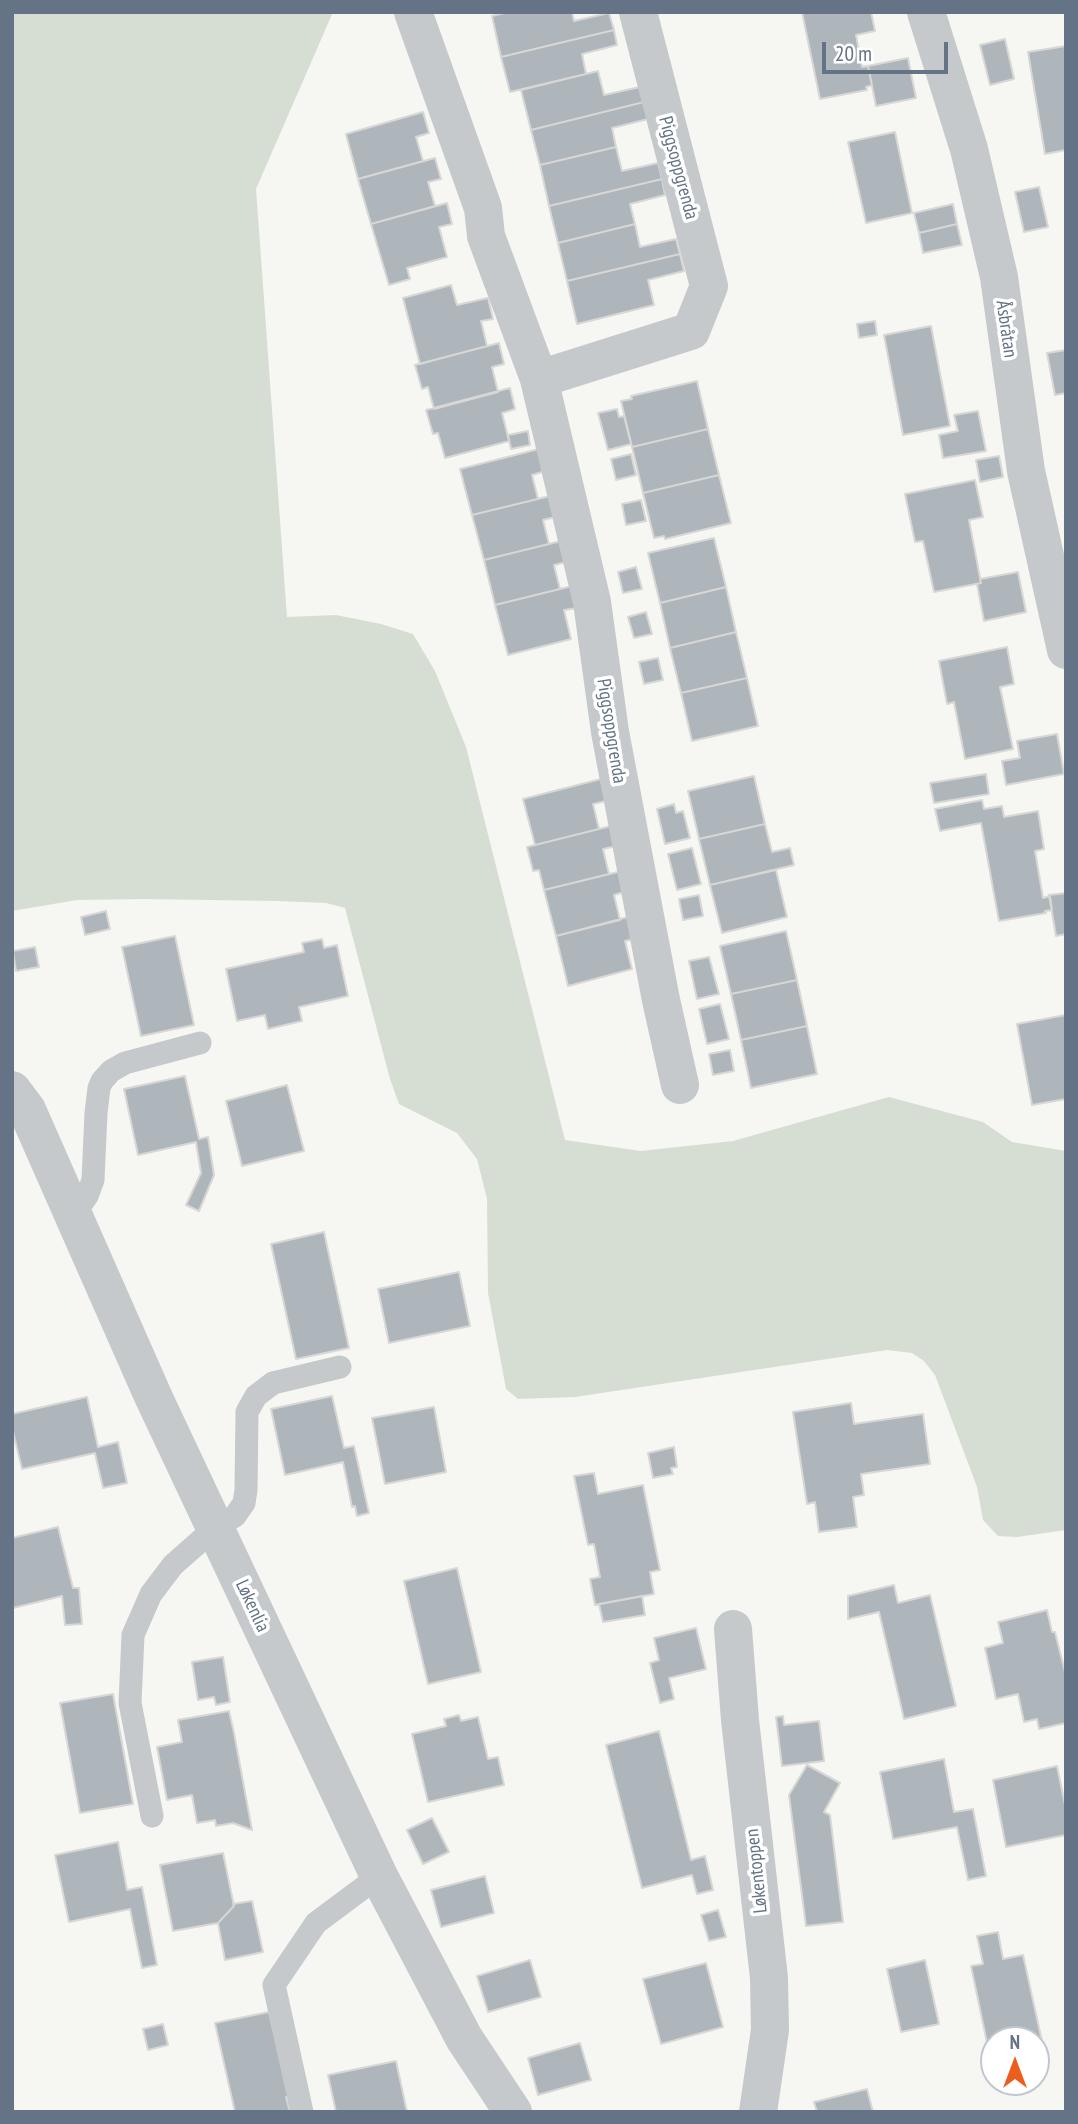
<!DOCTYPE html>
<meta charset="utf-8">
<style>
body{margin:0}
#map{position:relative;width:1078px;height:2124px;overflow:hidden;background:#f6f6f2;font-family:"PT Sans Narrow",sans-serif}
canvas{display:block}
.frame{position:absolute;inset:0;border:14px solid #647385;pointer-events:none}
.north{position:absolute;left:980px;top:2026px;width:70px;height:70px;box-sizing:border-box;background:#fff;border:2px solid #c1c7ce;border-radius:50%;rotate:0deg;font-size:19px;font-weight:700;line-height:28px;text-align:center;color:#647385}
.north::after{content:'';display:block;margin:auto;width:24px;height:32px;background:#eb5e1e;clip-path:polygon(50% 0,100% 100%,50% 72%,0 100%)}
.scale{position:absolute;left:822px;top:42px;width:126px;height:32px;box-sizing:border-box;border:4px solid #647385;border-top:0;padding-left:9px;font-size:21px;line-height:24px;white-space:nowrap;color:#647385;-webkit-text-stroke:5px #fff;paint-order:stroke}
</style>
<div id="map">
<canvas width="1078" height="2124"></canvas>
<div class="frame"></div>
<div class="north">N</div>
<div class="scale">20 m</div>
</div>
<script>
const c = document.querySelector('canvas').getContext('2d');
c.lineJoin = 'round';
function paint(path, color) {
  c.fillStyle = color;
  c.fill(path, 'evenodd');
}
function poly(rows) {
  const path = new Path2D();
  for (const r of rows) {
    path.moveTo(r[0], r[1]);
    for (let i = 2; i < r.length; i += 2) path.lineTo(r[i], r[i + 1]);
  }
  return path;
}
function trace(path, color, width, dash) {
  c.strokeStyle = color;
  c.lineWidth = width;
  c.lineCap = dash ? 'butt' : 'round';
  c.setLineDash(dash || []);
  c.stroke(path);
}
function write(font, color, halo, rows, align = 'center') {
  c.font = font + ' "PT Sans Narrow",sans-serif';
  c.lineWidth = 7;
  c.setLineDash([]);
  c.textBaseline = 'middle';
  c.strokeStyle = halo;
  c.fillStyle = color;
  for (const [text, x, y, turn = 0] of rows) {
    c.save();
    c.translate(x, y);
    c.rotate((+turn || 0) * Math.PI / 180);
    c.textAlign = isNaN(turn) ? turn : align;
    if (halo) c.strokeText(text, 0, 0);
    c.fillText(text, 0, 0);
    c.restore();
  }
}
paint(poly([
 [12,12,333,12,256,189,287,617,336,615,381,624,413,634,435,671,466,747,565,1140,641,1151,733,1141,889,1097,983,1122,1012,1142,1066,1151,1066,1530,1017,1537,998,1536,983,1520,977,1487,935,1375,924,1361,912,1353,887,1350,575,1397,518,1399,506,1389,488,1293,487,1199,477,1159,457,1133,399,1104,390,1079,345,908,326,903,278,901,143,899,77,900,12,911]
]), '#d6ded3');
const building = poly([
 [509,12,572,12,574,21,609,13,614,30,501,57,492,16,509,12],
 [802,12,871,12,875,31,856,35,862,67,868,66,872,85,866,87,867,90,820,99,802,12],
 [614,30,617,45,582,54,586,74,510,92,501,57,614,30],
 [1005,39,1014,79,990,85,980,45,1005,39],
 [1066,46,1066,150,1045,154,1028,52,1066,46],
 [908,58,916,98,876,106,868,66,908,58],
 [598,71,604,95,640,87,644,102,531,130,521,90,598,71],
 [644,102,648,119,612,128,616,147,540,165,531,130,644,102],
 [423,112,429,133,416,137,423,161,358,179,346,134,423,112],
 [895,132,912,213,866,223,848,142,895,132],
 [616,147,622,171,658,163,662,179,549,206,540,165,616,147],
 [435,158,441,179,428,182,435,206,371,224,358,179,435,158],
 [662,179,665,195,630,204,635,224,558,243,549,206,662,179],
 [1039,187,1048,227,1024,232,1015,192,1039,187],
 [447,203,452,224,439,227,447,257,407,268,410,279,389,285,371,224,447,203],
 [953,204,957,224,919,233,914,213,953,204],
 [635,224,640,247,676,239,680,254,567,281,558,243,635,224],
 [957,224,962,245,923,253,919,233,957,224],
 [680,254,684,271,648,280,654,305,577,324,567,281,680,254],
 [451,285,457,305,488,298,493,319,481,321,487,346,420,364,403,298,451,285],
 [875,321,877,335,859,338,857,324,875,321],
 [931,326,950,426,903,435,884,335,931,326],
 [499,343,504,364,492,367,498,392,434,409,428,387,422,389,415,365,499,343],
 [1066,350,1066,393,1055,395,1047,353,1066,350],
 [697,381,708,429,632,447,621,401,632,399,631,396,697,381],
 [510,388,515,409,502,413,509,441,445,458,438,433,433,434,426,410,510,388],
 [617,409,619,417,624,416,631,444,608,450,598,413,617,409],
 [978,411,986,451,943,458,939,435,958,431,954,415,978,411],
 [708,429,719,475,643,493,632,447,708,429],
 [528,431,530,445,511,449,508,435,528,431],
 [539,449,545,471,532,475,538,499,472,515,460,469,539,449],
 [631,454,636,475,616,480,611,459,631,454],
 [999,456,1003,477,980,482,976,460,999,456],
 [719,475,731,523,665,539,664,536,654,538,643,493,719,475],
 [975,480,983,517,969,520,981,583,934,592,923,541,915,542,905,494,975,480],
 [550,496,555,517,543,520,549,544,484,560,472,515,550,496],
 [641,500,646,521,626,525,622,504,641,500],
 [714,538,726,587,660,603,648,553,714,538],
 [561,541,566,562,554,565,560,589,495,605,484,560,561,541],
 [636,567,642,589,623,593,618,572,636,567],
 [1018,572,1026,612,984,621,977,584,981,583,980,579,1018,572],
 [572,586,577,608,564,610,571,639,508,655,495,605,572,586],
 [726,587,736,632,670,648,660,603,726,587],
 [646,612,652,634,634,638,628,617,646,612],
 [736,632,747,678,681,693,670,648,736,632],
 [1007,647,1014,684,1000,687,1013,749,965,759,954,702,947,704,939,661,1007,647],
 [658,658,663,680,644,684,639,662,658,658],
 [747,678,758,726,692,741,681,693,747,678],
 [1057,734,1064,774,1006,785,1002,761,1020,758,1017,741,1057,734],
 [986,774,989,794,934,803,930,783,986,774],
 [754,776,765,824,699,839,688,791,754,776],
 [601,779,606,801,593,804,599,829,535,845,523,799,601,779],
 [982,800,984,809,1002,806,1004,817,1038,811,1044,849,1035,851,1043,898,1050,896,1052,910,1045,911,1046,913,999,921,981,823,940,831,935,809,982,800],
 [674,804,676,813,683,811,690,838,665,844,657,809,674,804],
 [765,824,772,852,790,848,794,865,710,885,699,839,765,824],
 [611,826,616,846,603,849,609,874,544,890,539,870,533,871,527,847,611,826],
 [692,848,701,884,677,890,668,854,692,848],
 [776,870,787,917,722,933,710,885,776,870],
 [622,871,627,891,614,895,620,920,556,936,544,890,622,871],
 [1066,893,1066,934,1056,936,1049,895,1066,893],
 [699,895,703,916,683,920,679,899,699,895],
 [106,911,110,929,85,935,81,917,106,911],
 [632,916,638,938,625,941,632,969,568,986,556,936,632,916],
 [786,931,797,980,731,994,720,946,786,931],
 [175,936,194,1025,141,1036,122,947,175,936],
 [322,939,324,948,337,945,348,996,299,1007,302,1021,268,1029,265,1015,237,1021,226,969,304,952,302,943,322,939],
 [35,947,39,967,16,971,13,951,35,947],
 [709,957,719,994,697,999,689,961,709,957],
 [797,980,807,1026,741,1040,731,994,797,980],
 [720,1004,729,1039,707,1044,699,1009,720,1004],
 [1066,1015,1066,1099,1032,1105,1017,1024,1066,1015],
 [807,1026,817,1074,751,1088,741,1040,807,1026],
 [730,1050,734,1071,713,1075,709,1054,730,1050],
 [185,1076,199,1139,208,1137,214,1175,199,1211,186,1205,201,1173,196,1142,138,1155,124,1089,185,1076],
 [287,1085,304,1151,242,1166,226,1101,287,1085],
 [324,1232,349,1348,296,1359,271,1244,324,1232],
 [459,1272,470,1326,389,1343,378,1289,459,1272],
 [332,1396,344,1448,354,1446,369,1513,357,1516,355,1506,352,1507,343,1462,285,1475,271,1409,332,1396],
 [87,1397,98,1447,118,1442,127,1483,103,1488,95,1453,22,1469,12,1427,12,1414,87,1397],
 [851,1403,854,1424,923,1414,930,1464,861,1474,864,1495,853,1497,857,1527,819,1532,815,1502,807,1504,793,1412,851,1403],
 [434,1407,446,1472,385,1484,372,1418,434,1407],
 [674,1447,677,1467,671,1468,673,1474,653,1478,648,1453,674,1447],
 [594,1473,598,1494,643,1485,660,1570,650,1572,654,1594,595,1605,590,1579,600,1577,594,1544,588,1545,574,1476,594,1473],
 [58,1527,73,1588,79,1588,82,1624,65,1625,62,1596,13,1608,12,1605,12,1538,58,1527],
 [457,1568,481,1672,428,1684,404,1581,457,1568],
 [894,1585,898,1603,930,1595,956,1706,904,1719,879,1612,848,1619,848,1596,894,1585],
 [642,1596,645,1615,603,1622,599,1604,642,1596],
 [1047,1610,1052,1632,1055,1632,1066,1676,1066,1723,1039,1729,1037,1719,1024,1722,1018,1694,996,1699,985,1648,1003,1643,998,1622,1047,1610],
 [696,1628,706,1669,669,1678,674,1699,660,1703,650,1663,659,1660,654,1638,696,1628],
 [223,1657,230,1702,216,1705,214,1697,198,1700,192,1662,223,1657],
 [113,1694,133,1804,80,1813,60,1703,113,1694],
 [229,1711,234,1733,252,1830,233,1823,216,1826,215,1820,197,1823,192,1795,167,1800,157,1747,182,1742,178,1720,229,1711],
 [459,1715,461,1721,478,1717,488,1759,498,1757,504,1785,428,1802,412,1734,446,1726,444,1719,459,1715],
 [783,1716,784,1725,819,1721,824,1761,782,1766,776,1717,783,1716],
 [659,1731,691,1860,705,1856,713,1890,697,1894,692,1875,642,1888,606,1745,659,1731],
 [944,1759,954,1812,973,1809,986,1876,968,1880,957,1827,893,1839,880,1772,944,1759],
 [807,1765,840,1783,824,1812,830,1815,843,1922,806,1926,789,1795,807,1765],
 [1057,1766,1066,1810,1066,1835,1006,1847,993,1780,1057,1766],
 [432,1818,449,1852,423,1864,407,1830,432,1818],
 [118,1842,127,1890,142,1887,157,1965,142,1968,130,1909,69,1922,55,1855,118,1842],
 [223,1853,234,1906,218,1923,173,1931,160,1865,223,1853],
 [485,1876,494,1913,441,1927,431,1890,485,1876],
 [252,1901,263,1952,225,1960,218,1923,234,1906,233,1904,252,1901],
 [718,1910,726,1937,709,1941,701,1915,718,1910],
 [998,1932,1003,1959,1023,1955,1047,2064,1036,2067,1036,2040,994,2040,994,2076,971,1966,983,1964,977,1936,998,1932],
 [530,1960,541,1997,488,2012,477,1976,530,1960],
 [925,1960,939,2024,901,2032,887,1969,925,1960],
 [706,1963,723,2027,661,2044,643,1979,706,1963],
 [269,2012,289,2097,286,2097,290,2112,235,2112,215,2023,269,2012],
 [163,2024,168,2045,148,2050,143,2029,163,2024],
 [580,2043,591,2080,538,2095,528,2058,580,2043],
 [396,2061,407,2112,336,2112,328,2075,396,2061],
 [867,2089,873,2112,817,2112,814,2102,867,2089]
]);
paint(building, '#aeb5bb');
trace(building, '#d7d7d5', 2);
trace(poly([
 [73,1216,87,1196,93,1180,96,1113,99,1088,102,1081,111,1071,125,1063,200,1043],
 [152,1816,130,1703,133,1635,151,1594,173,1565,215,1528,235,1516,244,1503,246,1490,247,1412,256,1396,273,1383,340,1367],
 [302,2112,274,1985,316,1923,379,1876]
]), '#c6c9cc', 23);
trace(poly([
 [413,12,483,208,486,236,539,379,592,602,610,732,661,1000,680,1085],
 [926,12,969,149,999,277,1026,471,1066,650],
 [539,379,691,331,709,286,638,12],
 [12,1090,27,1110,153,1396,379,1876,464,2038,513,2112],
 [733,1629,740,1720,769,1978,770,2030,758,2112]
]), '#c6c9cc', 38);
write('19px', '#647385', '#fff', [
 ["Piggsoppgrenda",678,168,75],
 ["Åsbråtan",1006,329,82],
 ["Piggsoppgrenda",611,731,81],
 ["Løkenlia",252,1606,65],
 ["Løkentoppen",757,1871,-96]
]);
</script>
